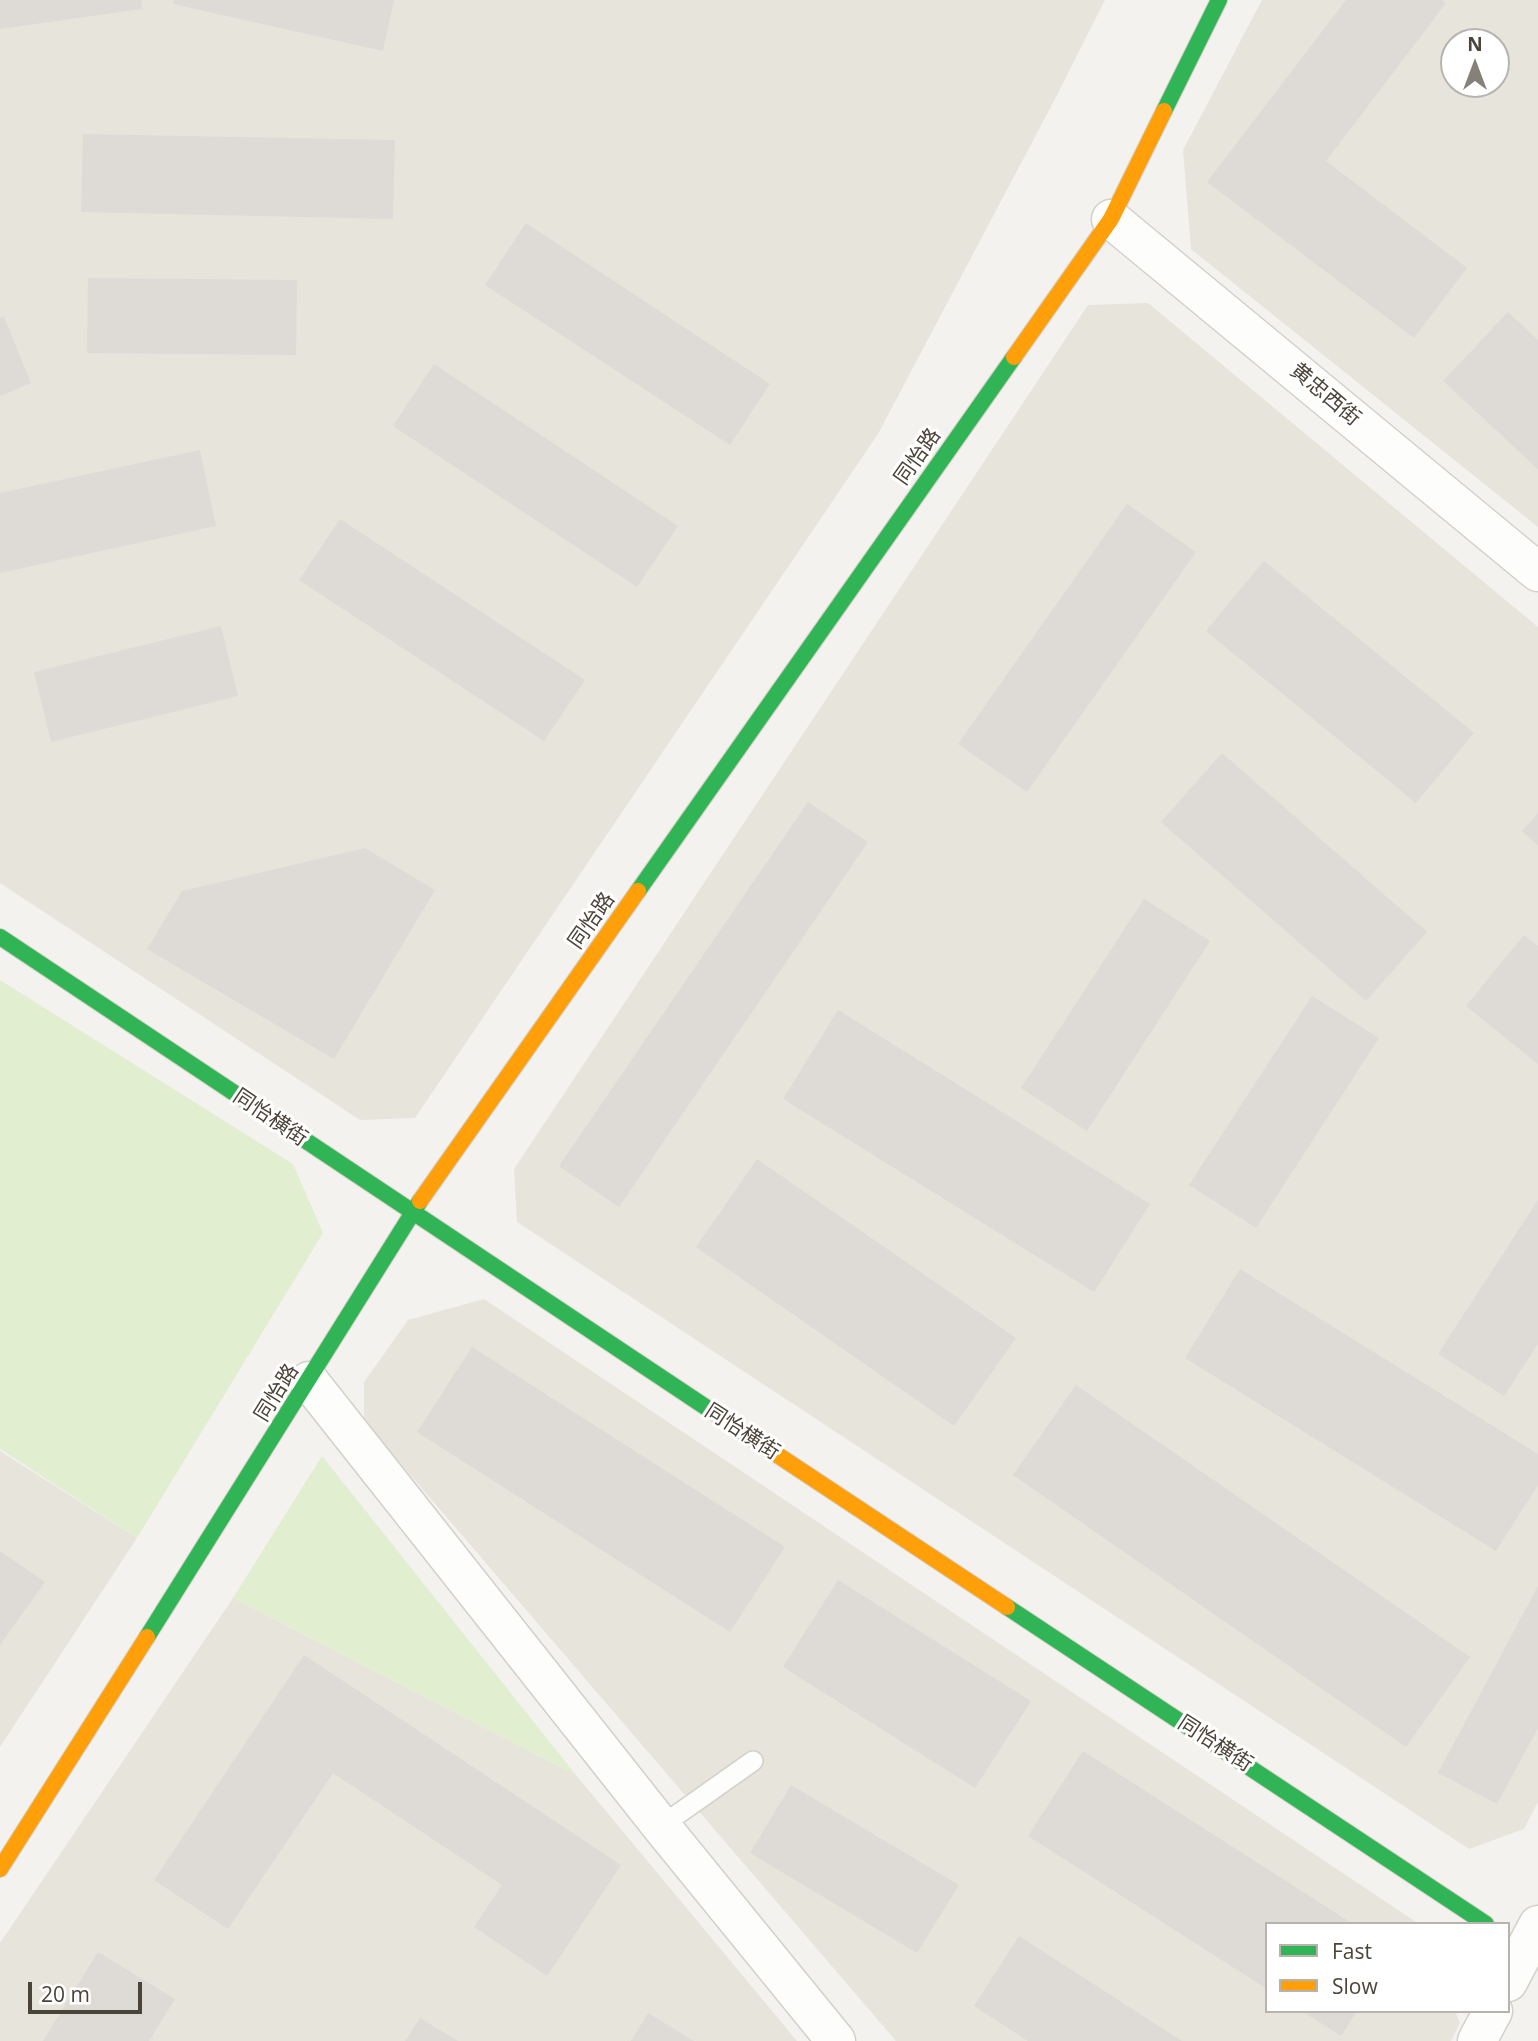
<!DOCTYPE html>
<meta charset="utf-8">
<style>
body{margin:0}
#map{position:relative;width:1538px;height:2041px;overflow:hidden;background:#f4f2ee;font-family:"Open Sans",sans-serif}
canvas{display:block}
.legend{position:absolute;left:1265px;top:1922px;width:245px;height:91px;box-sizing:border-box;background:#fff;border:2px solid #b7b4b0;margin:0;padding:9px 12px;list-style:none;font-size:21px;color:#4b4439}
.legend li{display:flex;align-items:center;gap:14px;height:35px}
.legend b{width:35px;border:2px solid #b7b4b0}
.north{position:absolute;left:1440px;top:28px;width:70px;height:70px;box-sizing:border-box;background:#fff;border:2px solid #b7b4b0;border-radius:50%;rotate:0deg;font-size:19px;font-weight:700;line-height:28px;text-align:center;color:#4b4439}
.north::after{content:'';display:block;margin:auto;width:24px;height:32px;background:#868178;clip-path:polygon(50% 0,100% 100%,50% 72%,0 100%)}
.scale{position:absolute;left:28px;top:1982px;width:114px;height:32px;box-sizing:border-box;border:4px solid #4b4439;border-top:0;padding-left:9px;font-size:21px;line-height:24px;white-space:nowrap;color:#4b4439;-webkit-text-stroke:5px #fff;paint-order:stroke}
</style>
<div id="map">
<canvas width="1538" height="2041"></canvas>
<ul class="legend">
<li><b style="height:9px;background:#30b455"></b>Fast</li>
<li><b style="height:9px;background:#ff9f0a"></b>Slow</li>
</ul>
<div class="north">N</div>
<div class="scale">20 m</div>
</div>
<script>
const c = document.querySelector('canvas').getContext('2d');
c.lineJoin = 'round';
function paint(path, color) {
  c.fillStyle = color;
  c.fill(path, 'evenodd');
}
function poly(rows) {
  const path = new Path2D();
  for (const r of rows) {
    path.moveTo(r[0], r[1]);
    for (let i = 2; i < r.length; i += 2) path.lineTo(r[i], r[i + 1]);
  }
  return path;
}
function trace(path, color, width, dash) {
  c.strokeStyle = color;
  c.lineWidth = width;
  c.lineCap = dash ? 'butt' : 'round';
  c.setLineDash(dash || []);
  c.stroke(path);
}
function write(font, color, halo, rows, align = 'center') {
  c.font = font + ' "Open Sans","Noto Sans SC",sans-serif';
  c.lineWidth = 6;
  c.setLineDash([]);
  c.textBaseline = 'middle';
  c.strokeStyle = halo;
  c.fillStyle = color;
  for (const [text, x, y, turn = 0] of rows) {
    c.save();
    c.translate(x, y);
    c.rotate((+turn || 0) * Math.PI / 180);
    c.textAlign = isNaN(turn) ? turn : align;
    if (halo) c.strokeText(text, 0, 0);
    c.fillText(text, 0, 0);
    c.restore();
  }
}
paint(poly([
 [0,0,1105,0,1056,97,878,434,415,1118,360,1120,0,883],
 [1262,0,1538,0,1538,527,1191,249,1183,150],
 [1454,42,1496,42,1496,84,1454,84],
 [1148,303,1538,627,1538,1802,1524,1829,1469,1849,517,1222,514,1169,1088,305],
 [484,1299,1416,1922,1417,1924,1267,1924,1267,2011,1455,2011,1460,2023,1451,2041,896,2041,364,1421,364,1382,408,1320],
 [0,1451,137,1538,0,1747],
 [233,1598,576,1775,797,2041,0,2041,0,1943]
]), '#e7e4dc');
paint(poly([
 [0,980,293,1164,323,1233,137,1538,0,1449],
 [322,1456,576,1775,233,1598]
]), '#e1eecf');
paint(poly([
 [0,0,141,0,142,9,0,29],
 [174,0,394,0,383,51,173,4],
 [1346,0,1442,0,1446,3,1326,161,1467,268,1414,338,1207,182],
 [83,134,395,140,393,219,81,212],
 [526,223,770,384,730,445,485,285],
 [88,278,297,280,296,355,87,353],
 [1508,312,1538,340,1538,469,1443,381],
 [4,317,31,383,0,396,0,318],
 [434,364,678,526,637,587,393,426],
 [200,450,216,526,0,573,0,493],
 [1127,504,1196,552,1027,792,958,744],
 [340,519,585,680,544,741,299,580],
 [1264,561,1474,733,1416,803,1206,631],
 [221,626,238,696,51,742,34,672],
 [1222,753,1427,932,1366,1001,1161,822],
 [808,802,868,842,619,1207,559,1166],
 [1538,813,1538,845,1522,831],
 [365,848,435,890,334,1059,147,949,182,891],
 [1144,899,1210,941,1087,1131,1021,1088],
 [1524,935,1538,946,1538,1064,1466,1006],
 [1312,996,1379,1038,1256,1228,1189,1185],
 [838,1010,1150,1204,1094,1292,783,1099],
 [757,1159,1016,1338,954,1426,696,1247],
 [1538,1200,1538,1344,1504,1396,1438,1354],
 [1240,1269,1538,1454,1538,1485,1496,1551,1185,1358],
 [472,1347,785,1547,730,1632,417,1432],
 [1076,1385,1470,1657,1406,1747,1013,1475],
 [0,1551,45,1582,0,1645],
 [838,1580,1031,1701,975,1788,783,1667],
 [1538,1586,1538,1728,1497,1804,1438,1773],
 [304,1655,621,1865,547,1976,474,1927,502,1885,333,1773,228,1929,154,1880],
 [1083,1751,1353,1924,1267,1924,1267,1989,1028,1836],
 [791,1785,959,1885,917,1953,750,1853],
 [1019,1936,1182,2041,1028,2041,974,2006],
 [98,1952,175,1999,149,2041,43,2041],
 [1302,2011,1357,2011,1341,2036],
 [648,2013,694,2041,631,2041],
 [420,2018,458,2041,405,2041]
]), '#dedbd6');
const lane = poly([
 [661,1826,753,1761]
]);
const street = poly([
 [1111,219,1538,572],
 [309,1381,661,1826,836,2041],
 [1508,1982,1538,1925],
 [1477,2041,1493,2011]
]);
const fast = poly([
 [1164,111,1219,0],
 [638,891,1014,357],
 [0,937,767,1448],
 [1007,1607,1486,1924],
 [147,1637,420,1201]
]);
const slow = poly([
 [1014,357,1111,219,1164,111],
 [420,1201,638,891],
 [767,1448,1007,1607],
 [0,1869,147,1637]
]);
trace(lane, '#d2d0cb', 22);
trace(street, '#d2d0cb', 41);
trace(fast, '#d3cfc5', 18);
trace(slow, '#d3cfc5', 18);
trace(lane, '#fdfdfc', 19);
trace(street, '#fdfdfc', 38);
trace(fast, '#30b455', 16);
trace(slow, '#ff9f0a', 16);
write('21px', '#4b4439', '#fff', [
 ["黄忠西街",1325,395,40],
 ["同怡路",918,457,-55],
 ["同怡路",592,921,-55],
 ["同怡横街",270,1118,34],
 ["同怡路",277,1393,-58],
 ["同怡横街",742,1432,33],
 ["同怡横街",1215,1744,33]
]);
</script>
